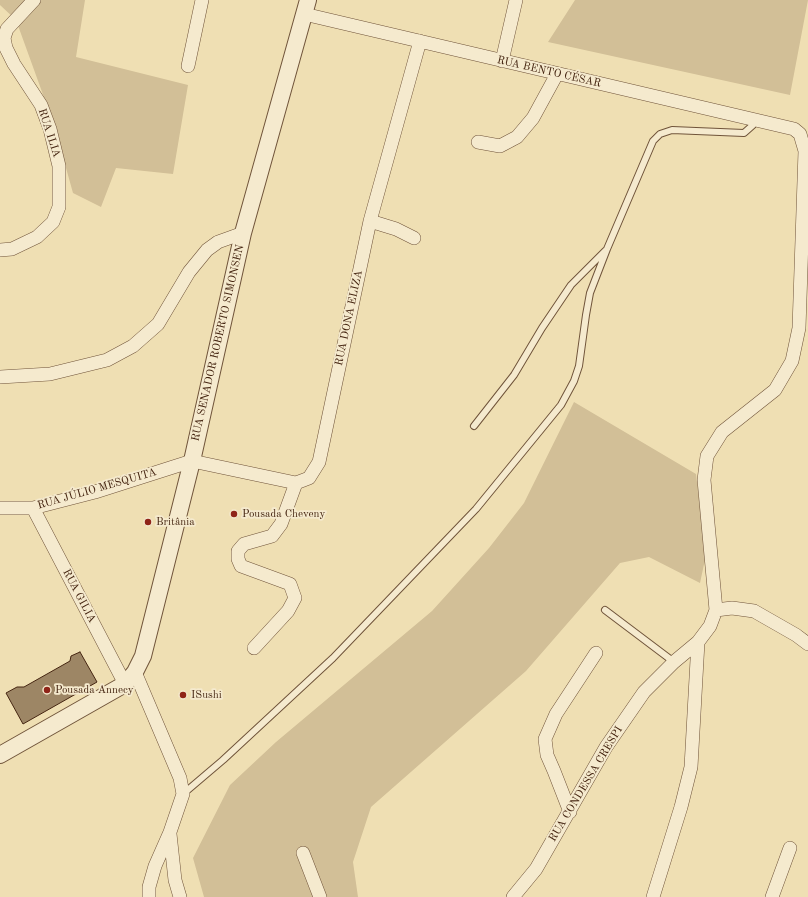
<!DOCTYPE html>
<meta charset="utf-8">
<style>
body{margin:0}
canvas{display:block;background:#efdfb3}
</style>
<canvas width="808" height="897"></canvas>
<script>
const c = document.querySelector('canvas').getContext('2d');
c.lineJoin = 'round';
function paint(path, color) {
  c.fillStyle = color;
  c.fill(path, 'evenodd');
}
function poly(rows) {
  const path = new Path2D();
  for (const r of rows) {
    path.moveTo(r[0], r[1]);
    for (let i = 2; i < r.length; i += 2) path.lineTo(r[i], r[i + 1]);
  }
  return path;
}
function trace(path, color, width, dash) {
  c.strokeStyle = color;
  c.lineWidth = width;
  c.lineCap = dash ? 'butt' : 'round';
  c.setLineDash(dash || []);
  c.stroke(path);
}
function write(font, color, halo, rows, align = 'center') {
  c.font = font + ' "Old Standard TT",serif';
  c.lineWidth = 3.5;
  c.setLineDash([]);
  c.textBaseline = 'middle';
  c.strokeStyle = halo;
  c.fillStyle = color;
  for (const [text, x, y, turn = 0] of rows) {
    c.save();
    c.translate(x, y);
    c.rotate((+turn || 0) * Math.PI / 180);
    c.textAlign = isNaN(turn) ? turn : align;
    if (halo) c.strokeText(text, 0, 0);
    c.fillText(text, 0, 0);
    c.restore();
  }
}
paint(poly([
 [0,0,85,0,76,57,188,85,173,174,116,168,101,207,73,193,54,125,16,20,0,5],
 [575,0,808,0,790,95,548,42],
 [574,402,696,474,706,555,700,583,649,557,620,563,526,671,371,807,353,862,358,897,204,897,193,858,230,785,276,742,432,611,489,548,524,503]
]), '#d2bf97');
const building = poly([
 [80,652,97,682,23,724,6,693,17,687,24,687,70,661,71,656,80,652]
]);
paint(building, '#9d8665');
trace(building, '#452511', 1);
const service = poly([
 [474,426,514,375,542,328,571,285,605,251],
 [605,610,674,662],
 [183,794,223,760,333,658,476,509,561,405,574,381,579,366,586,315,590,293,607,249,653,141,660,134,672,130,744,133,753,125,755,120]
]);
const minor = poly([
 [304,14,794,129,800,134,805,151,799,328,792,361,775,390,722,432,707,456,704,480,716,610,710,626,698,642,691,767,681,807,653,897],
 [502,61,516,0],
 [188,66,202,0],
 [478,142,500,146,517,137,533,118,557,74],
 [370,221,396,229,414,238],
 [0,250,12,249,37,237,53,222,59,207,59,166,50,129,41,105,14,64,6,48,4,38,7,29,34,0],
 [0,377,50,374,107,360,133,346,158,324,189,272,207,250,218,242,243,233],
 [0,508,33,508,95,492,192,461,296,483,309,478,319,462,370,221,420,41],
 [33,508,125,684],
 [716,610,732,608,754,611,796,635,808,644],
 [254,648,288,611,295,598,290,584,241,566,238,559,238,551,244,544,272,536,281,524,296,483],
 [135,672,180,778,183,794,170,832,155,866,149,887,149,897],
 [570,812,554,771,547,755,545,739,556,714,596,653],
 [170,834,175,880,180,897],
 [303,853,320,897],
 [513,897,536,869,606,747,644,692,674,662,698,642],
 [772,897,790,848]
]);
const tertiary = poly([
 [0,755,125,684,135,672,143,656,192,461,243,233,308,0]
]);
trace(service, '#70543a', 8);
trace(minor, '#70543a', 14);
trace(tertiary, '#70543a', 18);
trace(service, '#f5eace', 6);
trace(minor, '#f5eace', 13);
trace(tertiary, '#f5eace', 16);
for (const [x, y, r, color] of [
 [234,514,4,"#8f2418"],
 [148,522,4,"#8f2418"],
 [47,690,4,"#8f2418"],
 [183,695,4,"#8f2418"]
]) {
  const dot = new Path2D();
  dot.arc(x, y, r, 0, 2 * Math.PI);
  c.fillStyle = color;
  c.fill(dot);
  trace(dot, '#f5eace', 1.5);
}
write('11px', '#452511', '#f5eace', [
 ["RUA BENTO CÉSAR",549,72,13],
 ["RUA ILIA",49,133,72],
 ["RUA DONA ELIZA",349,318,-78],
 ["RUA SENADOR ROBERTO SIMONSEN",218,343,-77],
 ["RUA JÚLIO MESQUITA",97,489,-16],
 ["RUA GILIA",79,596,62],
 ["RUA CONDESSA CRESPI",586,784,-59]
]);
write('11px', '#452511', '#f5eace', [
 ["Pousada Cheveny",242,514],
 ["Britânia",156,522],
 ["Pousada Annecy",55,690],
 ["ISushi",191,695]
], 'left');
</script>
